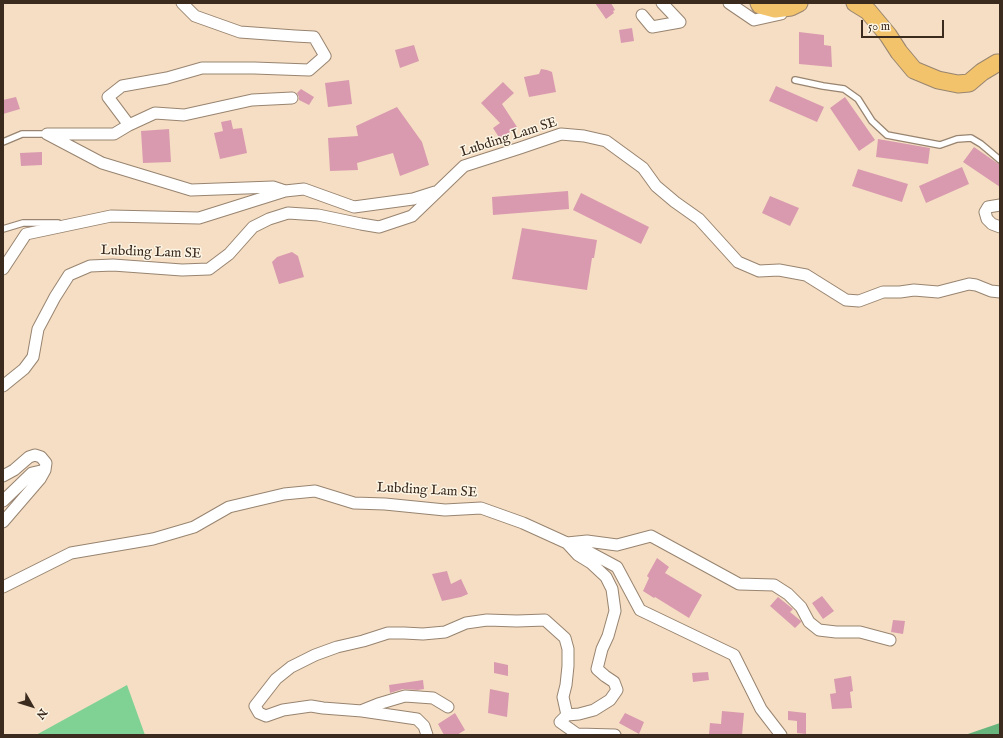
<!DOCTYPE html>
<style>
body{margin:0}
#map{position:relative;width:1003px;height:738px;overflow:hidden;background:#f5dec3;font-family:"IM FELL English",serif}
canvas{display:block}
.frame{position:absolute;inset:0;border:4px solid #3b2a1e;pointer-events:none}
.north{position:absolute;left:12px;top:686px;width:40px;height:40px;-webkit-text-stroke:3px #fcf5e5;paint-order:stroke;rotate:129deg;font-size:11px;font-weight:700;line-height:16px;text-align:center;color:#3b2a1e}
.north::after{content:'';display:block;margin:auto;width:14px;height:18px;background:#3b2a1e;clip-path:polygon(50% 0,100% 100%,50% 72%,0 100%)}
.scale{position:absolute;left:861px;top:20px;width:83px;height:18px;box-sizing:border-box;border:2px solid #3b2a1e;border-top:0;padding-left:5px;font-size:12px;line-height:14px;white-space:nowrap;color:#3b2a1e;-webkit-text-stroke:3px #fcf5e5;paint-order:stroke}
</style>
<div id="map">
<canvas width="1003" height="738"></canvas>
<div class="frame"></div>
<div class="north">N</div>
<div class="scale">50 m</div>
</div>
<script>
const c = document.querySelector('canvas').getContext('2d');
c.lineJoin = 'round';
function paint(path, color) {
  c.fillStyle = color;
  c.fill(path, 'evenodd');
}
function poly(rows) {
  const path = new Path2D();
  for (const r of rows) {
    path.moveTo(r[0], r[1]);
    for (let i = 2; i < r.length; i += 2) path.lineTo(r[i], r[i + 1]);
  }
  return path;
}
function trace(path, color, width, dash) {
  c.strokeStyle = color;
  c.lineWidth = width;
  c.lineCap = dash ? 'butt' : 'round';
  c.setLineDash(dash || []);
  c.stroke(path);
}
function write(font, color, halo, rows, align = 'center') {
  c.font = font + ' "IM FELL English",serif';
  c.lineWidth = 3;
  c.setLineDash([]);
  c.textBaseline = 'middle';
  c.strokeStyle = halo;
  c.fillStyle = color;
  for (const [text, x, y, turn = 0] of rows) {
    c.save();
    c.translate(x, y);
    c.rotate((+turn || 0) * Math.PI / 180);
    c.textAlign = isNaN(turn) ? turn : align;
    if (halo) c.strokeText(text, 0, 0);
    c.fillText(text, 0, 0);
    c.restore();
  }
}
paint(poly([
 [127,685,145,735,36,735]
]), '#7fd293');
paint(poly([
 [1000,723,1000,735,965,735]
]), '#67b47d');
paint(poly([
 [595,3,611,3,615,10,613,11,614,13,606,19],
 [632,28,634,41,621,43,619,30],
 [799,32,824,35,824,45,831,46,832,67,799,64],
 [414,45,419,61,400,68,395,50],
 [541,69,547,70,552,72,556,92,529,97,524,77,539,74],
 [349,80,352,104,328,107,325,83],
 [503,82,514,93,502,104,517,127,500,139,493,128,500,123,481,103],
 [776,86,824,107,817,122,769,101],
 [301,89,314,97,309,105,299,100,299,97,297,93],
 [16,97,20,109,3,114,3,100],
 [845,97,875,140,859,151,830,108],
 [397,107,422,142,429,165,400,176,393,153,357,163,358,170,330,171,328,138,358,136,356,126],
 [231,120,233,129,242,128,247,153,220,159,214,133,223,131,221,122],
 [169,129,171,162,143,163,141,131],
 [878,139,930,148,928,164,876,157],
 [974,147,1000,165,1000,187,963,162],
 [42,152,42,165,21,166,20,153],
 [962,167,969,184,926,203,919,186],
 [858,169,908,184,902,202,852,186],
 [568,191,569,209,493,215,492,197],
 [581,193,649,227,641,244,573,210],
 [770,196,799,208,790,226,762,213],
 [522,228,597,240,594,258,592,258,587,290,512,279],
 [292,252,298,256,304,277,279,284,272,262,277,257],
 [657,558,669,567,665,573,702,595,689,618,655,597,654,598,643,591,649,578,647,576],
 [447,571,451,584,461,579,468,594,461,597,442,601,432,574],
 [822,596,834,611,823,619,812,603],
 [778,597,793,609,790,612,801,621,801,622,795,628,770,606],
 [893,620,905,621,903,634,891,632],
 [494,662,508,665,508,676,494,673],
 [708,672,709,680,693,682,692,673],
 [851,676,853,691,850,692,852,708,832,709,830,694,836,693,834,679],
 [423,680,424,689,418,690,403,689,390,693,389,685],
 [490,689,509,693,507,717,488,713],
 [722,711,744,713,742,735,709,735,710,723,721,724],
 [788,711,806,713,806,734,797,733,797,721,788,720],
 [455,713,465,730,457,735,444,735,438,724],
 [625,713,644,722,639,734,619,723]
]), '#d99aaf');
const lane = poly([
 [795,80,823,86,844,89,858,99,872,121,887,135,940,145,957,139,971,138,981,144,1000,160],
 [3,142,22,134,47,134],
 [3,229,23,223,58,223]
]);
const street = poly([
 [182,3,195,16,240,32,295,36,314,37,325,56,309,70,254,68,202,68,167,78,122,86,108,97,129,125,114,134,47,134,102,163,191,190,273,187,285,191,304,189,354,207,413,199,435,192],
 [729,3,754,20,781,14,781,11],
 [642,15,652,27,680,22,662,3],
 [129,125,155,113,184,115,252,100,292,98],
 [1000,205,988,207,985,212,987,219,992,224,1000,227],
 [3,269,26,234,111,216,199,218,285,191],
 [3,386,24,369,33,357,38,329,55,297,69,275,90,266,113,265,182,270,209,269,229,254,253,227,269,219,288,213,318,215,361,224,379,227,412,216,464,166,520,148,561,134,584,136,606,141,643,168,656,186,675,202,699,219,738,262,759,271,779,270,806,275,846,300,859,301,883,292,900,292,914,290,938,292,969,284,976,285,991,291,1000,292],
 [3,476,14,470,29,457,35,455,41,457,46,463,45,470,40,479,3,522],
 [3,501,32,473,45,470],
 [567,543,587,541,617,545,651,536,739,584,774,585,788,594,801,607,809,622,819,630,836,632,860,632,890,640],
 [572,545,589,552,617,567,640,610,734,655,761,709,781,735],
 [3,587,71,553,153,539,194,527,229,507,284,494,315,491,354,503,385,504,445,510,481,508,523,523,567,543,578,555,591,563,606,577,612,589,615,611,608,636,602,649,597,669,605,676,614,682,617,690,610,700,594,710,579,714,567,715,563,697,566,685,568,666,568,649,565,638,545,620,517,621,487,620,466,623,445,632,423,634,404,633,388,633,363,641,337,647,315,655,291,667,276,679,255,706,259,713,266,716,283,710,311,706,323,708,362,711,417,719,424,726,427,735],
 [363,710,378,704,405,696,433,698,448,707],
 [567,715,560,722,577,734,615,735]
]);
const primary = poly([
 [759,3,760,5,775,9,791,7,799,3],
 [855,3,868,11,888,35,899,52,914,70,938,80,958,84,969,83,982,72,997,63,1000,63]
]);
trace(lane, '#988470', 8);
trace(street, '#988470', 13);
trace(primary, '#988470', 19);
trace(lane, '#fff', 5.5);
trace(street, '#fff', 11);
trace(primary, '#f2c36a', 17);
write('14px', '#3b2a1e', '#fcf5e5', [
 ["Lubding Lam SE",509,138,-18],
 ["Lubding Lam SE",151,253,2],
 ["Lubding Lam SE",427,491,3]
]);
</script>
